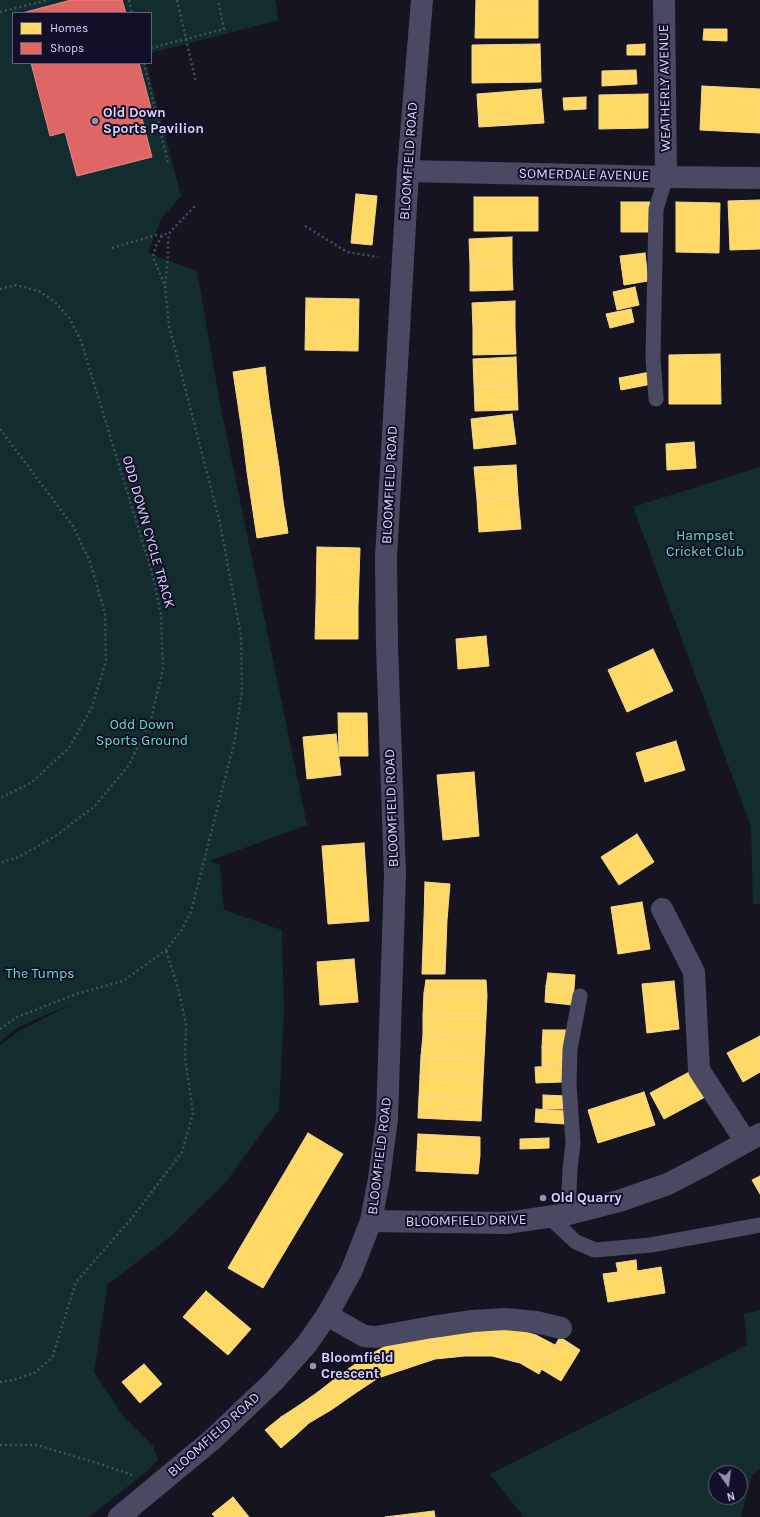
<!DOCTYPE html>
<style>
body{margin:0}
#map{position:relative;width:760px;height:1517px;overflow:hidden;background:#161421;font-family:Karla,sans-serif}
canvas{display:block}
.legend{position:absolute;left:12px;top:12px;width:140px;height:52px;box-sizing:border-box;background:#130f26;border:1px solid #625e7d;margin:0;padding:5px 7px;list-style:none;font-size:12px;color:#d9d4ff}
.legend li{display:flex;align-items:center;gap:8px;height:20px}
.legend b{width:20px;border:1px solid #625e7d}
.north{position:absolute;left:708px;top:1465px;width:40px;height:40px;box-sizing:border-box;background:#130f26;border:1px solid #625e7d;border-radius:50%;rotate:166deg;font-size:11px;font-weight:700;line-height:16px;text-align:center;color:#d9d4ff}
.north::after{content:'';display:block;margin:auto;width:14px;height:18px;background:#9591b1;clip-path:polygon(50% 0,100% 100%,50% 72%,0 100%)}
</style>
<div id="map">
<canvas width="760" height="1517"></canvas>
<ul class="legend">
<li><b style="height:11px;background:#ffd966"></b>Homes</li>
<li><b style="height:11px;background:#e06666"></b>Shops</li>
</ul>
<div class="north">N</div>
</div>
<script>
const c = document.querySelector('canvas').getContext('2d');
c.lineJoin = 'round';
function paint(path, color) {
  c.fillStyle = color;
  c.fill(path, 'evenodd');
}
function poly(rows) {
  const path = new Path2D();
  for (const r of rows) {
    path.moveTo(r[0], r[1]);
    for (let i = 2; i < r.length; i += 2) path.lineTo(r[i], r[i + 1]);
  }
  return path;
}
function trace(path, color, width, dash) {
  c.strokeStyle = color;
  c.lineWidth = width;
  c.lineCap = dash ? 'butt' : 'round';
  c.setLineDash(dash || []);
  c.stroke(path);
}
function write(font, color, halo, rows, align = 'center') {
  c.font = font + ' Karla,sans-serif';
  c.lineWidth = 4;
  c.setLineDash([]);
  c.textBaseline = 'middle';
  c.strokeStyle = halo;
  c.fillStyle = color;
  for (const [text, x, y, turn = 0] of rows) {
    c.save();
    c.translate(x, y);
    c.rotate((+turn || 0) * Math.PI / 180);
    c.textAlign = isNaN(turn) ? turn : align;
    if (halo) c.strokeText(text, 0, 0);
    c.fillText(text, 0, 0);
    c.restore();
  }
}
paint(poly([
 [0,0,275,0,279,20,151,53,151,13,13,13,13,63,146,63,181,196,161,219,148,253,197,271,220,403,307,825,209,861,220,865,224,910,282,930,284,1012,279,1110,225,1183,171,1236,108,1284,94,1372,123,1416,153,1446,158,1460,146,1472,89,1517,0,1517,0,1045,19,1031,72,1004,18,1027,0,1042,0,944,6,942,0,944],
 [760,467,760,903,753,905,751,827,633,507],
 [760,1310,760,1469,752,1475,741,1517,524,1517,490,1474,747,1345,744,1314],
 [716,1473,740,1473,740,1497,716,1497]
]), '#132c2d');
const homes = poly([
 [476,0,538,0,538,38,475,38,476,0],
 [704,29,727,29,727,41,703,40,704,29],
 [540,44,541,82,472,83,472,45,540,44],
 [645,44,645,55,627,55,627,45,645,44],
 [636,70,637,84,602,86,602,71,636,70],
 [702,86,760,89,760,133,700,130,702,86],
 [541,89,544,123,479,127,477,94,541,89],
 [648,94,648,128,599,129,599,95,648,94],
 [586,97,586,109,564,110,563,98,586,97],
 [356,194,377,196,372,245,351,243,356,194],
 [474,197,538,197,538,231,474,231,474,197],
 [760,200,760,249,730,250,728,201,760,200],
 [621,202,650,202,650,232,621,232,621,202],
 [676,202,720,203,719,253,676,252,676,202],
 [512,237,512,264,470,265,469,239,512,237],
 [645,253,648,281,624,285,620,256,645,253],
 [512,264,513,290,470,291,470,265,512,264],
 [635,287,639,305,617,310,613,292,635,287],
 [306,298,359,299,358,351,305,350,306,298],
 [515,301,515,328,473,329,472,303,515,301],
 [631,309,634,322,610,328,606,314,631,309],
 [515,328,516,354,473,355,473,329,515,328],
 [720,354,721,404,669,404,669,355,720,354],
 [516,357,517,384,474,385,473,359,516,357],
 [265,367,269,401,238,405,233,372,265,367],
 [650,372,652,384,621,390,619,378,650,372],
 [517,384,518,410,475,411,474,385,517,384],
 [269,401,274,434,243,439,238,405,269,401],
 [512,414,516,444,474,449,471,419,512,414],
 [274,434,279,467,247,472,243,439,274,434],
 [694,442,696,468,667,470,666,444,694,442],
 [516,465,518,497,477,500,474,467,516,465],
 [279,467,283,501,252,505,247,472,279,467],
 [518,497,521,529,479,532,477,500,518,497],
 [283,501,288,533,257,538,252,505,283,501],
 [317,547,360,548,358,607,316,606,317,547],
 [316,606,358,607,358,639,315,639,316,606],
 [486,636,489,666,458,669,456,639,486,636],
 [653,649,673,691,627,712,608,670,653,649],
 [338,713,367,713,368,756,339,756,338,713],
 [336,734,341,775,307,779,303,737,336,734],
 [676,741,685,770,665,776,656,747,676,741],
 [656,747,665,776,645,782,636,753,656,747],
 [474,772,479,836,443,840,437,775,474,772],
 [637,834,654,862,619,885,601,857,637,834],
 [364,843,369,921,328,924,322,846,364,843],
 [425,882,450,884,447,920,424,919,425,882],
 [642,902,650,949,618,954,611,907,642,902],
 [424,919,447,920,445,974,422,974,424,919],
 [354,959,358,1002,320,1005,317,962,354,959],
 [548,973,575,975,574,989,546,986,548,973],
 [426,980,486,980,487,996,424,993,426,980],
 [674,981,679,1029,647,1033,642,984,674,981],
 [546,986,574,989,572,1005,545,1002,546,986],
 [424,993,487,996,486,1017,423,1014,424,993],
 [423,1014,486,1017,485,1038,423,1035,423,1014],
 [543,1030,567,1030,566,1047,542,1047,543,1030],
 [423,1035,485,1038,484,1059,421,1056,423,1035],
 [760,1036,760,1072,743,1082,727,1053,760,1036],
 [542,1047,566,1047,568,1066,542,1066,542,1047],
 [421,1056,484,1059,483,1079,420,1076,421,1056],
 [562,1066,562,1082,536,1083,535,1067,562,1066],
 [693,1070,707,1096,664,1119,650,1093,693,1070],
 [420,1076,483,1079,482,1100,419,1097,420,1076],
 [644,1092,655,1125,598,1143,588,1110,644,1092],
 [543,1095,567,1096,566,1109,543,1109,543,1095],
 [419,1097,482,1100,481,1121,418,1118,419,1097],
 [536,1109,565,1111,565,1124,535,1122,536,1109],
 [308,1133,343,1154,263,1288,228,1268,308,1133],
 [418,1134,480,1137,480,1155,417,1152,418,1134],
 [549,1138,549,1148,520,1149,520,1139,549,1138],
 [417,1152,480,1155,478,1174,416,1171,417,1152],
 [760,1176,760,1194,752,1180,760,1176],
 [636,1260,637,1271,661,1267,665,1293,608,1302,603,1274,618,1272,616,1263,636,1260],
 [206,1291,251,1329,228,1355,183,1317,206,1291],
 [500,1325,492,1356,465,1356,465,1328,500,1325],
 [500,1325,536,1335,520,1363,492,1356,500,1325],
 [465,1328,465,1356,435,1359,431,1331,465,1328],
 [431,1331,435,1359,405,1369,398,1339,431,1331],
 [536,1335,555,1345,539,1374,520,1363,536,1335],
 [560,1337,580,1350,561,1381,541,1369,560,1337],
 [398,1339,405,1369,378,1378,364,1358,398,1339],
 [364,1358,378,1378,354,1394,341,1374,364,1358],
 [144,1364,162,1384,140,1403,122,1382,144,1364],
 [341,1374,354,1394,331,1410,318,1392,341,1374],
 [318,1392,331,1410,309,1423,298,1406,318,1392],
 [298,1406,309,1423,296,1435,281,1417,298,1406],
 [281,1417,296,1435,281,1448,265,1430,281,1417],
 [233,1497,249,1517,215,1517,212,1514,233,1497],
 [434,1511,435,1517,385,1517,434,1511]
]);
paint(homes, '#ffd966');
trace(homes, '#f4d894', 1);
const shops = poly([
 [71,0,122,0,126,13,22,13,71,0],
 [31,63,139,63,151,108,140,111,152,157,77,176,65,132,50,136,31,63]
]);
paint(shops, '#e06666');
trace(shops, '#de8794', 1);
trace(poly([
 [129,0,132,13],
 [177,0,196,82],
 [0,12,49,0],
 [151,48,224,29,218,0],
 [144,63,168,163],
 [305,226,347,252,378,257],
 [162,236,156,246,153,257,165,286],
 [112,248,156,235,162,236,170,232],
 [0,289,16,285,39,291,55,302,70,319,81,341,152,573,161,614,163,669,151,719,129,765,95,806,57,835,19,857,0,863],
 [0,429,73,526,90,562,105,613,106,661,92,707,69,748,31,783,0,798],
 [0,1029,17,1017,76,994,123,981,166,950,181,931,191,912,235,739,242,691,241,636,220,523,169,326,165,286,168,255,168,240,170,232,196,205],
 [0,1382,14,1380,34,1373,52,1358,76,1282,132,1218,182,1152,193,1113,185,1058,186,1025,179,992,166,950],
 [0,1445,37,1445,103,1465,132,1475]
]), '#44505f', 2.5, [2, 3]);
trace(poly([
 [656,399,653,358,656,209,666,177],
 [568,1214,570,1169,573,1143,569,1084,570,1049,580,996],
 [550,1218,576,1242,595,1250,651,1245,760,1225]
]), '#4a4962', 15);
trace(poly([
 [664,0,666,177],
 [408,171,666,177,760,178],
 [662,909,694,972,699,1070,746,1142],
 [371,1221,506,1223,568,1214,619,1201,668,1184,710,1162,760,1134],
 [327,1315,364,1336,376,1337,432,1327,473,1321,505,1319,536,1322,561,1328]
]), '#4a4962', 22);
trace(poly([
 [119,1517,213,1439,275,1380,307,1344,327,1315,351,1272,371,1221,379,1179,387,1119,395,875,387,646,386,557,408,171,422,0]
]), '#4a4962', 22);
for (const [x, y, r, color] of [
 [95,121,4,"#9591b1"],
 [543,1198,4,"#9591b1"],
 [313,1366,4,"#9591b1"]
]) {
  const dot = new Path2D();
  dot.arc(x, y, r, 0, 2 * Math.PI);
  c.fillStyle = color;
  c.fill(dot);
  trace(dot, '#130f26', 1.5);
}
write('14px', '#d9d4ff', '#130f26', [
 ["WEATHERLY AVENUE",665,88,-91],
 ["BLOOMFIELD ROAD",409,161,-86],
 ["SOMERDALE AVENUE",584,175,1],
 ["BLOOMFIELD ROAD",390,485,-87],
 ["ODD DOWN CYCLE TRACK",148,532,74],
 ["BLOOMFIELD ROAD",392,808,-92],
 ["BLOOMFIELD ROAD",380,1156,-83],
 ["BLOOMFIELD DRIVE",466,1221,-1],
 ["BLOOMFIELD ROAD",214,1435,-42]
]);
write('bold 14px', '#d9d4ff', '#130f26', [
 ["Old Down",103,113],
 ["Sports Pavilion",103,129],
 ["Old Quarry",551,1198],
 ["Bloomfield",321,1358],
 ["Crescent",321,1374]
], 'left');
write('14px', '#5fe0c0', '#130f26', [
 ["Hampset",705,536],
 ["Cricket Club",705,552],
 ["Odd Down",142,725],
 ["Sports Ground",142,741],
 ["The Tumps",40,974]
]);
</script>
